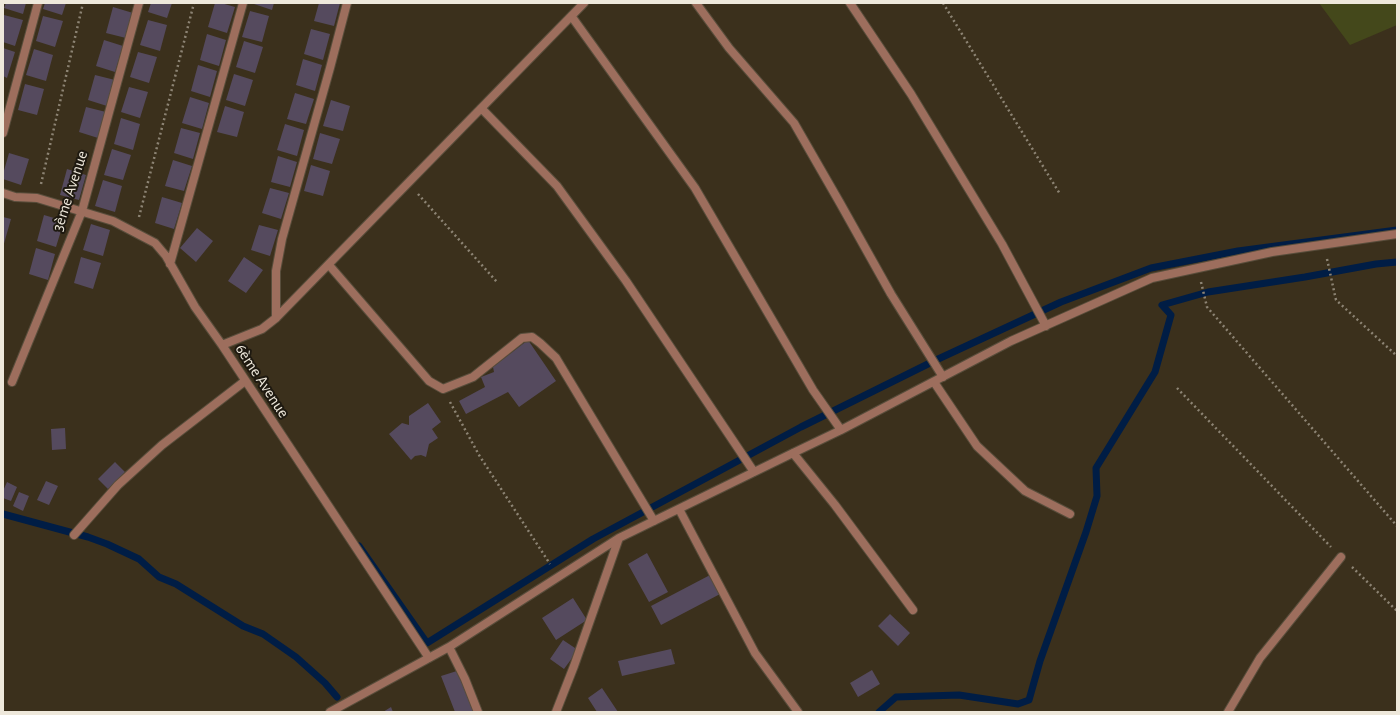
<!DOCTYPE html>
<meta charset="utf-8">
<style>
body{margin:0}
#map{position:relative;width:1400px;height:715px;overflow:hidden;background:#3b301c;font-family:"Alegreya Sans",sans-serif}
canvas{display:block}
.frame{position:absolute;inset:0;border:4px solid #eee8db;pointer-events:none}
</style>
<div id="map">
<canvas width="1400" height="715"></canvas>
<div class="frame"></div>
</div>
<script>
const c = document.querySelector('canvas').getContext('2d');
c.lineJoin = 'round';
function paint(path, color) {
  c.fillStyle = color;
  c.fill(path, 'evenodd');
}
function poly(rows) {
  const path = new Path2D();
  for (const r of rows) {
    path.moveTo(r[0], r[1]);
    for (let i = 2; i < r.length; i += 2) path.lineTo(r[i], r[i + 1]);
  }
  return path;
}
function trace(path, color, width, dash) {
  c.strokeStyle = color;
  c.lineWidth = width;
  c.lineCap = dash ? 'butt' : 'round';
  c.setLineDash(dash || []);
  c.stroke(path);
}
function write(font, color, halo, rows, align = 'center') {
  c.font = font + ' "Alegreya Sans",sans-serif';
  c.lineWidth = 4;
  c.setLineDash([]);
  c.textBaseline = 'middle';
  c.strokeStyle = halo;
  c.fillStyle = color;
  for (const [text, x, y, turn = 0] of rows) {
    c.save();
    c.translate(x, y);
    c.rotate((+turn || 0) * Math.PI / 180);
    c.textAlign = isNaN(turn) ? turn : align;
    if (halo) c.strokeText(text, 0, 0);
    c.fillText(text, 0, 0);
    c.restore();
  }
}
paint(poly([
 [1319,3,1397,3,1397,25,1350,45]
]), '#44481b');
trace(poly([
 [3,514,88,537,107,544,139,559,159,577,176,584,243,626,263,634,296,657,325,683,337,697],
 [359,546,427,643,593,539,801,427,936,360,1061,302,1151,268,1238,251,1397,230],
 [879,712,896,697,959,695,1018,704,1029,700,1040,661,1086,532,1097,496,1096,468,1155,372,1171,315,1162,305,1208,292,1305,277,1376,264,1397,262]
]), '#001d45', 7);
paint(poly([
 [6,3,26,3,23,14,4,8],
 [45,3,66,3,62,15,43,9],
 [151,3,172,3,167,18,148,12],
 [215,3,221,3,235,7,227,33,208,27],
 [251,3,274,3,272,10],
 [319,3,340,3,334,26,314,21],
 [113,7,133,13,126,38,106,33],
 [250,11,269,16,262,42,242,37],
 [4,15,23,20,15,46,3,42],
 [43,16,63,21,55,47,36,41],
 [148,20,167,25,160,51,140,45],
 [311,29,330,34,323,60,304,54],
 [207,34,226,40,219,66,200,60],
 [104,40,123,46,115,72,96,66],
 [244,41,263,47,255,73,236,67],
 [3,48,15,52,7,78,3,76],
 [34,49,53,55,46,81,26,75],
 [138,52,157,57,149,83,130,77],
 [303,59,322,65,315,91,296,85],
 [198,65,217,71,210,97,191,91],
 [234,74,253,80,245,106,226,100],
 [95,75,115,80,107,106,88,100],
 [25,84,44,89,37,115,18,110],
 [129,87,148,92,140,118,121,112],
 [295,93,314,99,306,124,287,119],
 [190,97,209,103,202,129,182,123],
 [331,100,350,106,343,131,323,126],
 [225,106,244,112,237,137,217,132],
 [86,107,106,112,98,138,79,132],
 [121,118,140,124,133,150,114,144],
 [285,124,304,130,297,156,277,150],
 [181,128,200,133,193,159,174,153],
 [320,133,340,139,332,164,313,159],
 [112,149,131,155,123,180,104,175],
 [9,153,29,159,21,185,3,179,3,174],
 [278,156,297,162,290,187,271,182],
 [173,160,192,166,184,191,165,186],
 [311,165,330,171,323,196,304,191],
 [67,169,86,175,79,200,60,195],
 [103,180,122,186,115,212,95,206],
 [270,188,289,193,281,219,262,213],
 [162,197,182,203,174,229,155,223],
 [44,215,64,221,56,247,37,241],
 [3,217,11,219,3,247],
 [91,224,110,230,103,256,83,250],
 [259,225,278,230,270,256,251,250],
 [197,228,213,241,196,262,180,248],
 [36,248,55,254,48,280,29,274],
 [81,257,101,263,93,289,74,283],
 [244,257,263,270,246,293,228,281],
 [528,340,556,381,519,407,508,392,466,414,459,401,485,387,481,377,494,372,493,367],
 [428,403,441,422,432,429,438,438,429,444,426,457,421,455,415,456,411,460,389,434,402,423,409,425,409,416],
 [65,428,66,449,52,450,51,429],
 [115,462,125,472,108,489,98,479],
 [46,481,58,486,49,505,37,500],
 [7,482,17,487,11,501,3,498,3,491],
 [19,492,29,496,23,511,13,506],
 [647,553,668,592,649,602,628,564],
 [712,574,722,593,661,625,651,606],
 [573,598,587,620,556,640,542,618],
 [890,614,910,633,898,646,878,626],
 [563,640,578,650,564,669,550,659],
 [671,649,675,664,622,676,618,661],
 [460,670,476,712,455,712,441,676],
 [872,670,880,684,858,697,850,683],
 [602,688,618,712,597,712,588,698],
 [391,707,393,712,383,712]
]), '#554a5e');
const street = poly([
 [696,3,729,48,794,123,840,203,891,294,943,377],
 [850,3,911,94,1002,244,1046,326],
 [572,17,695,188,785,342,813,390,841,430],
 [482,109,557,186,626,281,754,472],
 [3,133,38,3],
 [3,193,15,197,37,198,113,221,155,243,166,256,195,307,222,345,429,658],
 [170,264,243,3],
 [329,265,429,381,443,389,473,377,522,338,532,337,540,343,556,358,654,521],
 [276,318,276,271,282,239,330,68,347,3],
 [222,345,262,329,276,318,584,3],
 [12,382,82,211,139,3],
 [934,382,977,446,1025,491,1070,514],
 [793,453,835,505,913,610],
 [679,509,755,653,798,712],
 [74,535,118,485,162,445,245,381],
 [449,647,465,679,478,712],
 [330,712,449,647,619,538,793,453,841,430,1011,341,1152,278,1272,252,1397,234],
 [556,712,574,666,619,538],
 [1228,712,1260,658,1341,557]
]);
trace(street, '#584d3b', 10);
trace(poly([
 [943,3,1060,194],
 [41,184,83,3],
 [418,194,497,282],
 [139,217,194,3],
 [1327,259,1336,300,1397,356],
 [1201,282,1207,307,1397,526],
 [1177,388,1331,547],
 [450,402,479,455,550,564],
 [1352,567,1397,611]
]), '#8d8474', 2.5, [2, 3]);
trace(street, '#9d6e5d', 8);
write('16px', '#eee8db', '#1e1910', [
 ["3ème Avenue",70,191,-72],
 ["6ème Avenue",262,381,57]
]);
</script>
